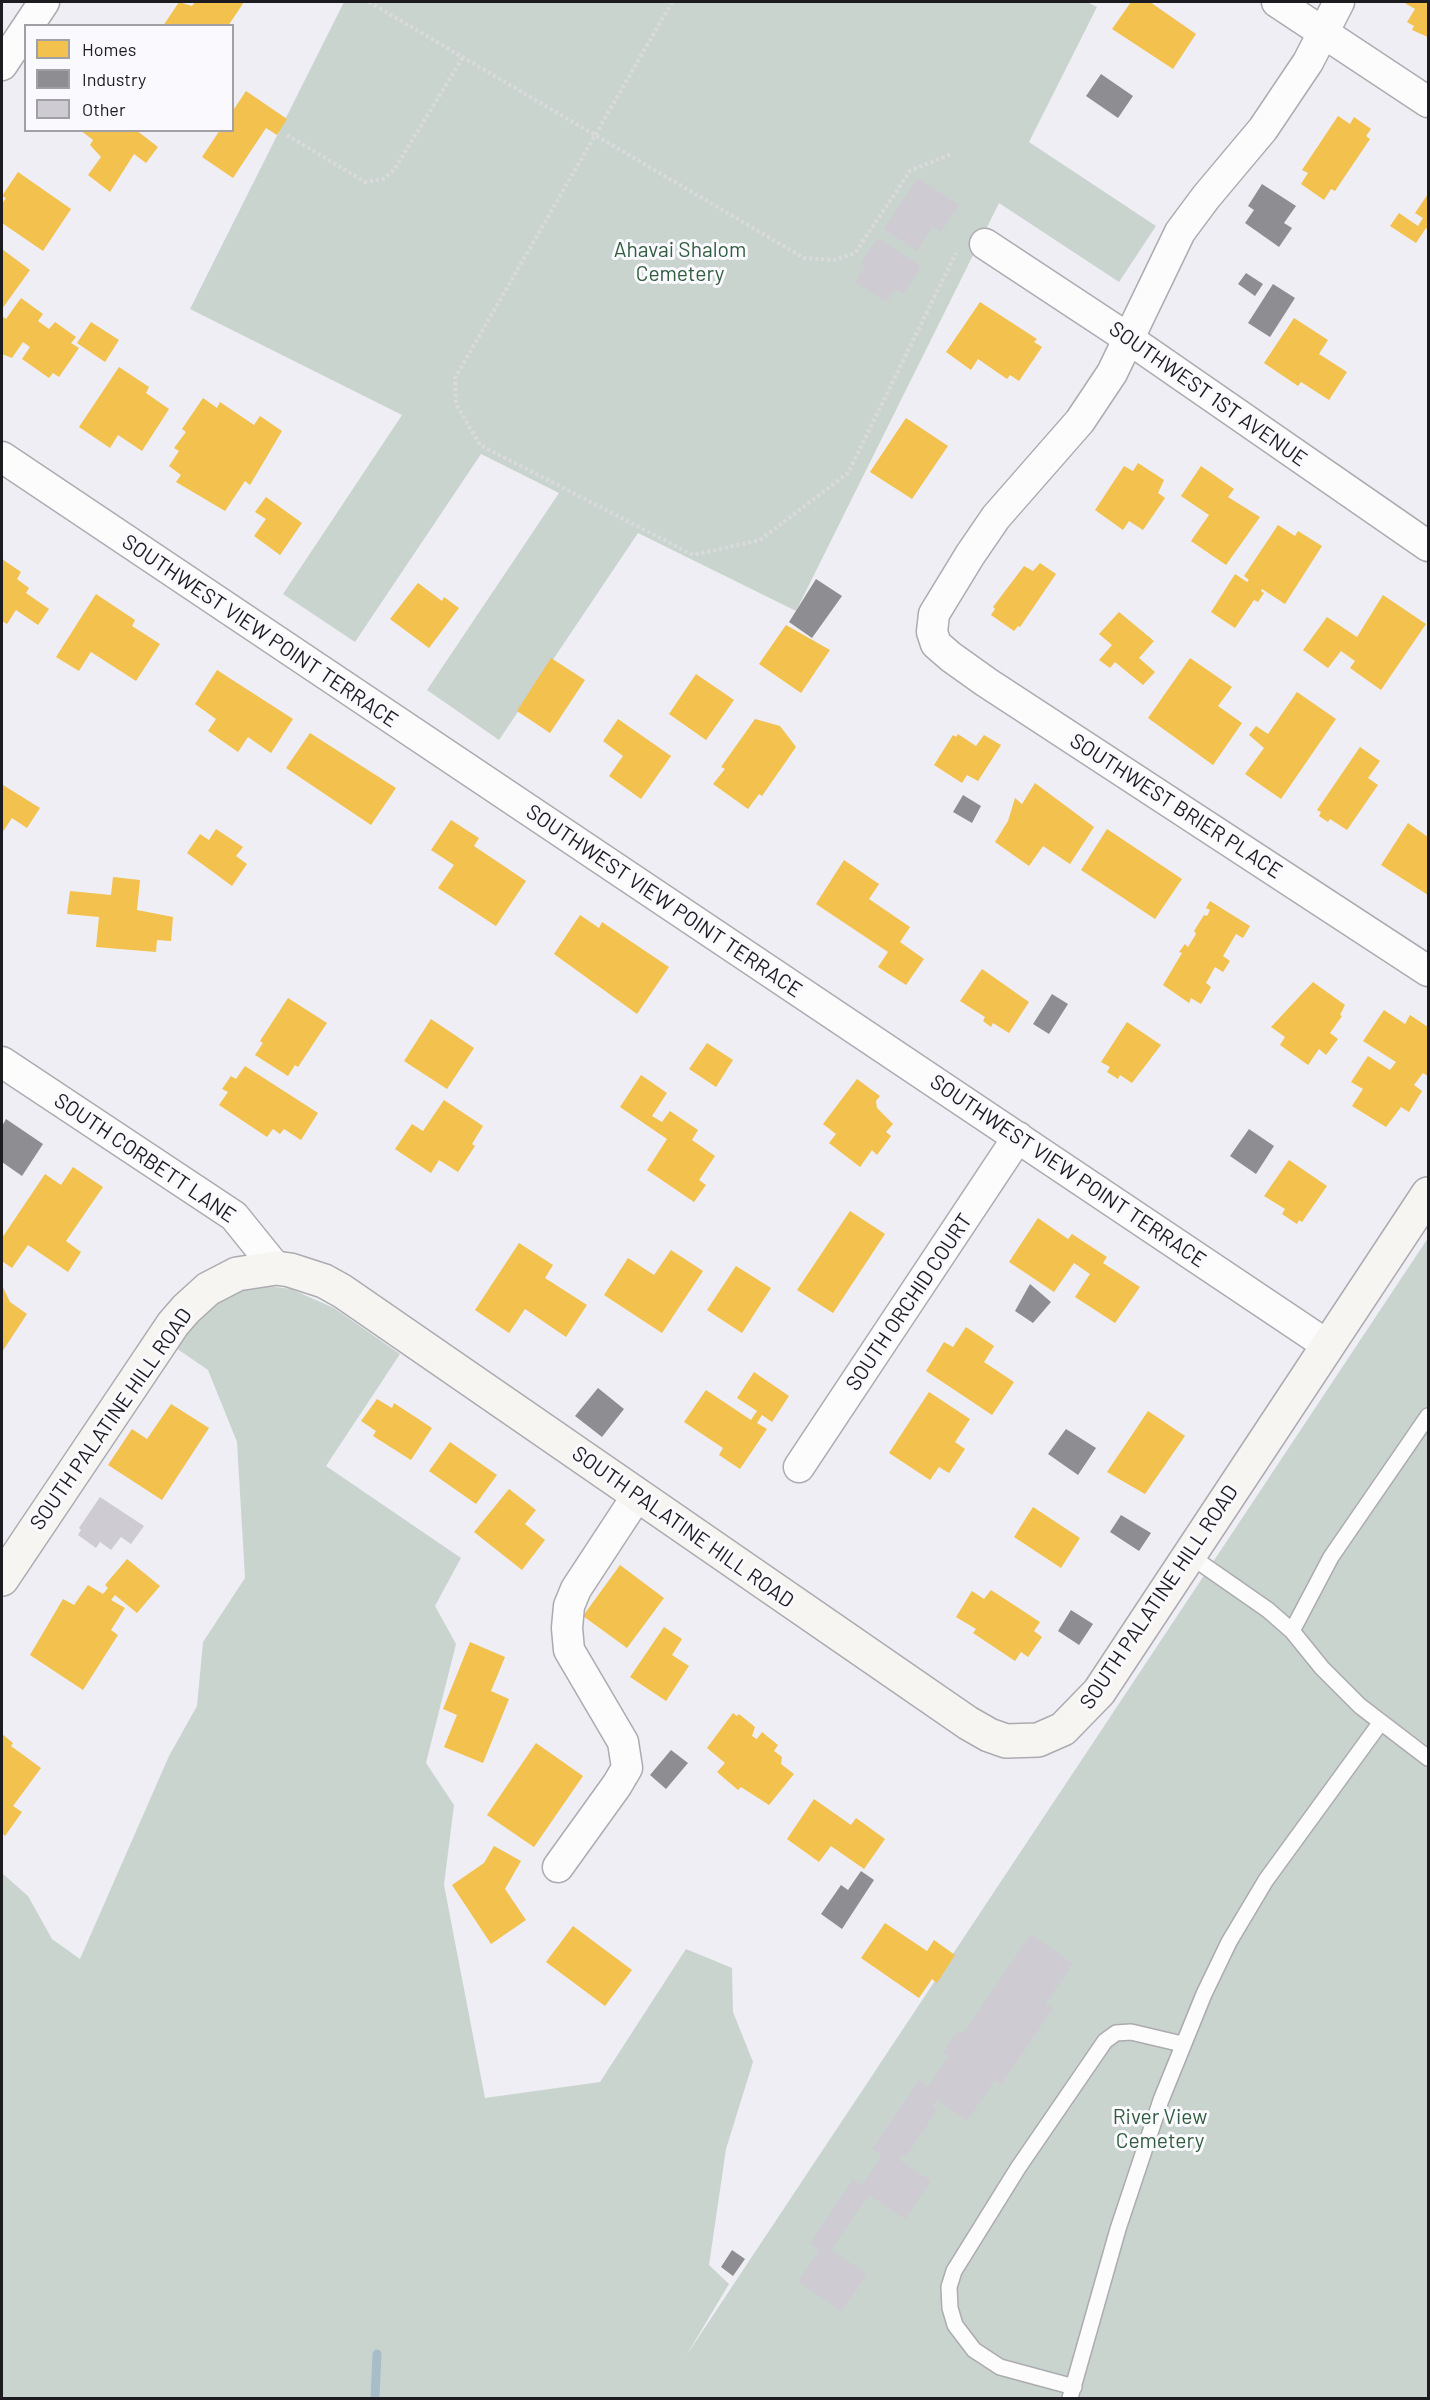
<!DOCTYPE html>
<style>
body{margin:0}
#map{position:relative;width:1430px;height:2400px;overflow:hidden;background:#eeeef4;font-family:Barlow,sans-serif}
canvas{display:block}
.frame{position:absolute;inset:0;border:3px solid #1c1c20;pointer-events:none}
.legend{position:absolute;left:24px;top:24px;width:210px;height:108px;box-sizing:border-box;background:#faf9fe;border:2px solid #a1a1a5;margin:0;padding:8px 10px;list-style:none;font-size:18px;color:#1c1c20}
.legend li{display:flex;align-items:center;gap:12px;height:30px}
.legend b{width:30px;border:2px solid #a1a1a5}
</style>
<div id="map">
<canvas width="1430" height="2400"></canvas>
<div class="frame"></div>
<ul class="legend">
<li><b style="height:16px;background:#f2c14e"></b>Homes</li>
<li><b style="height:16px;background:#8d8d92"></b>Industry</li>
<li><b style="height:16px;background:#cecbd3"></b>Other</li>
</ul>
</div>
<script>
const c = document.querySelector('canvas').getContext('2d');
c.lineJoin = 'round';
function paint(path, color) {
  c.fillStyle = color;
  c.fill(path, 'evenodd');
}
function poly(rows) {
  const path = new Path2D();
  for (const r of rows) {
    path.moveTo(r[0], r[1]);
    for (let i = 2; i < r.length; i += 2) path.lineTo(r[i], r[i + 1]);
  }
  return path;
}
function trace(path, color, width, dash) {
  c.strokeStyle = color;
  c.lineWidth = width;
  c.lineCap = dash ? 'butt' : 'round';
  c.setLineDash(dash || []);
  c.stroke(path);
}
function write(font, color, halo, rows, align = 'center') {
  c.font = font + ' Barlow,sans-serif';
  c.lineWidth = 6;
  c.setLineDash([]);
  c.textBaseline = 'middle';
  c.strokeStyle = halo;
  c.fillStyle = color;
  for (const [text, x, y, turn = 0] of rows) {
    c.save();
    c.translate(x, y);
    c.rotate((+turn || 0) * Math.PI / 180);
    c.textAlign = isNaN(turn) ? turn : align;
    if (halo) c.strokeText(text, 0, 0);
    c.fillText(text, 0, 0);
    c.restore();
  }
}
paint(poly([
 [344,2,1087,2,1097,7,1029,142,1156,226,1119,282,999,203,796,611,638,533,499,740,427,690,559,493,481,454,355,642,283,594,402,415,190,309],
 [1428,1238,1428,2398,2,2398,2,1873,28,1896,52,1939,80,1959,169,1756,197,1706,203,1642,245,1578,237,1442,208,1370,173,1346,188,1325,226,1295,247,1288,269,1286,291,1289,334,1308,400,1354,326,1466,461,1558,435,1606,456,1644,426,1763,454,1805,444,1885,485,2098,600,2082,686,1949,732,1968,733,2012,753,2062,726,2149,709,2265,729,2284,686,2356]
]), '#cad4cf');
paint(poly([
 [179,2,192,6,195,2,244,2,228,26,163,26],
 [1131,2,1150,2,1196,34,1173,69,1112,29],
 [1403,2,1428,2,1428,37,1412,30,1414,26,1407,22,1415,9],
 [246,91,287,119,277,135,266,128,233,178,202,157,220,130,232,130,232,112],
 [1338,116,1350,124,1354,117,1371,129,1366,136,1370,139,1335,191,1331,189,1324,200,1301,184,1308,173,1302,170],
 [80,130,136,130,158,147,146,163,134,154,110,192,88,175,101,157,90,145,93,140],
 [18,172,71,209,43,251,2,223,2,204,6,198,2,196],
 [1428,194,1428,230,1426,228,1416,243,1390,226,1399,213,1418,226,1423,218,1415,213],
 [2,249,30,270,2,309],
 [21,298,43,314,38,321,49,329,55,322,76,337,71,343,79,348,59,377,53,373,49,378,22,359,30,347,23,342,12,358,2,354,2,316,6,319],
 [980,302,1037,339,1034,342,1042,347,1019,381,1010,375,1007,379,978,359,971,370,946,352],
 [1294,318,1328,340,1319,354,1347,372,1329,400,1301,382,1298,386,1264,363],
 [91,322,119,340,105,362,77,343],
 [119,367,149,387,146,393,169,409,142,451,118,435,110,448,79,427],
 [203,398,217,408,220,402,254,425,260,416,282,431,250,485,245,481,225,511,176,482,181,475,169,466,179,451,174,448,186,432,182,429],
 [906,418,948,446,912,499,870,472],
 [1138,463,1164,480,1158,493,1165,498,1143,530,1129,521,1123,530,1095,510,1124,466,1133,471],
 [1201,466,1234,489,1228,497,1260,517,1226,565,1191,541,1209,515,1181,496],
 [266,497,302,523,280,555,254,536,266,519,255,512],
 [1278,525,1295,536,1298,531,1322,546,1285,604,1262,589,1261,591,1264,593,1258,602,1254,600,1235,628,1211,612,1235,574,1247,582,1249,580,1244,576],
 [2,559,21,572,17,579,29,588,26,593,49,609,38,625,16,610,7,624,2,621],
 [1040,563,1056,574,1020,627,1018,626,1014,631,991,615,995,609,993,607,1024,566,1033,571],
 [418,583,442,601,444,597,459,608,429,648,390,619],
 [96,594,135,620,132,626,160,644,136,681,91,652,79,671,56,657],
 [1383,595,1426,624,1381,690,1350,668,1355,661,1341,651,1328,668,1303,650,1327,617,1357,637],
 [1119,612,1154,641,1139,658,1155,672,1143,685,1115,662,1110,668,1099,660,1112,645,1099,634],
 [786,625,830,650,801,693,759,664],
 [551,658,585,680,550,733,517,711],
 [1190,658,1232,687,1218,706,1242,723,1213,765,1148,718],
 [217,670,293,719,271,753,248,737,238,752,208,731,216,719,195,704],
 [696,674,734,700,706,740,669,714],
 [1297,692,1336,719,1281,799,1245,774,1264,748,1249,735,1256,726,1268,734],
 [618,719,671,756,641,799,609,776,623,756,603,741],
 [755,719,780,726,796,747,762,796,759,794,748,809,713,784,725,769,721,767],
 [310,733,396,788,371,825,286,768],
 [958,734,976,746,984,735,1001,745,978,781,967,775,962,783,934,765,953,735,956,737],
 [1360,747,1380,761,1368,778,1378,785,1347,830,1330,819,1328,822,1319,816,1321,812,1317,810],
 [1035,783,1094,827,1070,864,1043,846,1029,866,995,842,1008,821,1015,798,1022,804],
 [3,785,40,808,27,828,12,818,2,833],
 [451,820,479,838,474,846,526,881,496,926,438,888,454,865,431,850],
 [1408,823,1428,837,1428,895,1381,865],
 [216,829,243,847,236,856,247,864,232,886,187,853,200,834,209,840],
 [1107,829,1182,879,1155,919,1081,870],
 [844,860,879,884,869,899,910,927,900,942,924,959,906,985,878,967,888,952,816,904],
 [113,877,140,880,137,910,173,917,171,941,157,940,156,952,96,947,99,917,67,914,70,891,111,895],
 [1210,901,1250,926,1243,938,1236,934,1223,956,1230,961,1223,972,1215,967,1206,983,1211,987,1201,1004,1191,998,1189,1003,1163,985,1182,953,1179,952,1185,944,1188,947,1196,934,1194,931,1204,915,1207,916,1210,910,1206,908],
 [580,915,599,928,602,922,669,967,637,1014,554,954],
 [982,969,1029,1002,1009,1033,993,1023,991,1027,983,1021,985,1017,960,1001],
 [1313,982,1345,1005,1340,1015,1342,1016,1330,1033,1338,1039,1326,1055,1319,1049,1308,1065,1280,1045,1285,1037,1271,1027],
 [288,998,327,1023,298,1067,295,1065,288,1076,255,1055,263,1043,260,1041],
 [1384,1010,1405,1024,1410,1015,1428,1027,1428,1076,1423,1073,1414,1085,1422,1091,1409,1112,1401,1107,1386,1127,1352,1106,1363,1089,1351,1082,1368,1056,1390,1070,1396,1062,1363,1041],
 [431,1019,474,1048,447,1089,404,1061],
 [1127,1022,1161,1045,1132,1083,1120,1075,1118,1079,1107,1072,1110,1067,1101,1062],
 [707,1043,733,1060,716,1087,689,1069],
 [245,1066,318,1113,301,1140,284,1129,280,1134,273,1129,267,1137,219,1105,228,1092,222,1089,231,1076,236,1079],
 [641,1075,667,1093,652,1116,662,1122,670,1111,698,1130,692,1140,715,1156,699,1180,706,1185,694,1202,647,1170,667,1139,620,1107],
 [857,1079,880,1096,876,1101,877,1108,893,1124,886,1132,891,1136,877,1155,872,1150,860,1167,829,1143,836,1134,823,1124],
 [444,1100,483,1126,472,1144,475,1146,458,1172,439,1160,431,1173,395,1149,412,1124,423,1131],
 [1289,1160,1327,1186,1302,1222,1299,1220,1297,1224,1282,1214,1285,1209,1264,1196],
 [73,1167,103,1187,66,1241,81,1252,68,1272,28,1245,12,1268,2,1261,2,1238,45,1174,61,1185],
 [850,1211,885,1234,833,1313,797,1290],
 [1038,1218,1068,1239,1072,1234,1107,1257,1103,1263,1140,1287,1115,1323,1075,1297,1090,1274,1074,1263,1054,1292,1009,1262],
 [519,1243,553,1265,545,1278,587,1305,566,1337,525,1309,509,1333,475,1310],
 [671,1250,703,1271,662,1333,604,1295,628,1258,654,1275],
 [736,1266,771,1288,742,1333,707,1310],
 [2,1285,10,1302,27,1314,2,1352],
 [966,1327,994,1346,984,1362,1014,1382,992,1415,926,1371,944,1342,953,1347],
 [754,1372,789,1396,772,1422,762,1415,757,1423,767,1429,740,1469,719,1455,723,1448,684,1422,706,1390,751,1420,757,1411,737,1398],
 [929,1392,970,1419,955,1442,965,1449,949,1473,939,1467,930,1480,889,1453],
 [377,1399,392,1408,394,1403,432,1428,411,1460,373,1436,376,1431,361,1421],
 [171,1404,209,1428,162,1500,108,1465,132,1429,147,1439],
 [1148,1411,1185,1436,1145,1494,1107,1472],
 [450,1442,497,1475,476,1504,429,1471],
 [509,1489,536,1510,525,1524,545,1540,522,1570,474,1532],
 [1033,1507,1080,1538,1061,1568,1014,1537],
 [127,1559,160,1586,137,1613,115,1595,111,1600,125,1608,111,1630,118,1635,83,1690,30,1655,63,1599,74,1605,88,1585,103,1594,108,1588,105,1585],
 [620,1565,664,1598,627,1648,583,1616],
 [991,1590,1040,1622,1034,1631,1042,1637,1028,1657,1021,1652,1015,1661,973,1633,976,1629,956,1617,972,1591,984,1599],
 [664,1627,682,1639,672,1655,689,1666,666,1701,630,1677],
 [470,1642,505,1657,491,1691,509,1699,483,1763,444,1747,457,1715,443,1709],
 [733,1713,737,1716,739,1714,755,1727,752,1736,757,1739,762,1732,778,1745,774,1751,782,1757,781,1764,794,1774,769,1805,741,1787,738,1790,717,1772,725,1763,707,1748],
 [2,1734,13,1743,11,1746,41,1768,13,1806,22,1812,5,1836,2,1833],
 [536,1743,583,1776,534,1847,487,1815],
 [814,1799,851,1825,856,1818,885,1839,864,1869,831,1846,819,1862,787,1839],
 [494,1846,521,1861,505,1889,526,1920,491,1944,452,1885,484,1863],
 [885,1923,927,1951,934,1940,955,1955,937,1983,932,1979,919,1998,861,1958],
 [573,1926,632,1970,605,2006,546,1962]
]), '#f2c14e');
paint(poly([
 [1101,74,1133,96,1118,118,1086,96],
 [1262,184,1296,206,1284,223,1292,228,1279,247,1245,223,1254,210,1248,206],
 [1246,273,1263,284,1255,296,1238,284],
 [1273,284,1295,298,1270,337,1248,323],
 [816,579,842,596,812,638,789,622],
 [963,795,981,806,972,823,953,812],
 [1052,994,1068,1004,1049,1034,1033,1024],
 [6,1119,43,1144,22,1176,2,1162,2,1126],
 [1249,1129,1274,1146,1256,1174,1230,1156],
 [1030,1284,1051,1302,1033,1323,1015,1311],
 [598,1388,624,1409,602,1437,575,1416],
 [1066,1429,1096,1448,1078,1475,1048,1454],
 [1121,1515,1151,1533,1139,1551,1110,1532],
 [1071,1610,1093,1624,1079,1645,1058,1631],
 [671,1750,688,1763,666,1789,650,1775],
 [861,1871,874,1880,842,1929,821,1914,841,1885,848,1890],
 [732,2250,745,2259,733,2276,721,2267]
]), '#8d8d92');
trace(poly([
 [375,2398,377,2354]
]), '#a7bec9', 9);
paint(poly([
 [918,178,959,205,941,232,933,226,917,251,884,229],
 [878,238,921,266,903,294,895,289,886,302,855,282,864,268,860,265],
 [100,1497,144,1526,131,1544,121,1537,111,1550,100,1542,96,1548,78,1535,81,1530,79,1528],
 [1031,1934,1073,1964,1046,2003,1053,2008,1001,2085,995,2080,967,2121,937,2100,932,2107,937,2110,906,2156,902,2154,898,2159,931,2181,905,2219,869,2195,831,2250,867,2274,842,2311,798,2282,819,2250,810,2243,853,2179,862,2185,882,2156,872,2149,919,2080,928,2087,949,2056,943,2053,958,2031,963,2034]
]), '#cecbd3');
const lane = poly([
 [1189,1555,1268,1610,1292,1631,1322,1668,1360,1706,1428,1758],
 [1292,1631,1331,1557,1428,1416],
 [1074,2387,1000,2367,974,2350,955,2325,950,2308,949,2287,954,2271,1018,2168,1105,2041,1116,2033,1131,2032,1182,2044],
 [1070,2398,1118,2229,1161,2100,1204,1994,1229,1942,1266,1880,1381,1722]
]);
const street = poly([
 [1277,2,1428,102],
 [1339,2,1308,62,1263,129,1206,197,1180,232,1112,373,1080,421,996,517,970,555,934,614,932,632,936,644,951,657,986,682,1428,971],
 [28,26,44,2],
 [2,65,26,29],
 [985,244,1129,339,1428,546],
 [2,457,1327,1345],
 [2,1062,234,1216,276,1268],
 [799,1467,1018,1137],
 [558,1867,617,1785,627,1768,623,1742,569,1650,567,1628,569,1606,576,1589,637,1496]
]);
const secondary = poly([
 [2,1579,173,1324,186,1309,208,1289,237,1274,276,1268,290,1270,324,1281,342,1291,968,1723,989,1735,1006,1741,1038,1740,1063,1729,1099,1692,1428,1194]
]);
trace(lane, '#ababb0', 18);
trace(street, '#ababb0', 33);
trace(secondary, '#ababb0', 36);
trace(poly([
 [369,2,804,258,835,260,855,253,910,171,951,154],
 [672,2,455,378,456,404,480,445,693,555,760,540,848,473,956,253],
 [287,135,365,182,383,179,394,170,463,57]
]), '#dadadc', 4, [3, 3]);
trace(lane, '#fcfcfd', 15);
trace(street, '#fcfcfd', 30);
trace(secondary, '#f7f5f2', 33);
write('21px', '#315d3e', '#faf9fe', [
 ["Ahavai Shalom",680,250],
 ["Cemetery",680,274],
 ["River View",1160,2117],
 ["Cemetery",1160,2141]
]);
write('21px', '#1c1c20', '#faf9fe', [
 ["SOUTHWEST 1ST AVENUE",1208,394,35],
 ["SOUTHWEST VIEW POINT TERRACE",260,631,34],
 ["SOUTHWEST BRIER PLACE",1176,806,33],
 ["SOUTHWEST VIEW POINT TERRACE",664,901,34],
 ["SOUTH CORBETT LANE",145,1158,34],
 ["SOUTHWEST VIEW POINT TERRACE",1068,1171,34],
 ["SOUTH ORCHID COURT",909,1302,-56],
 ["SOUTH PALATINE HILL ROAD",111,1419,-55],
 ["SOUTH PALATINE HILL ROAD",683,1527,35],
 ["SOUTH PALATINE HILL ROAD",1159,1597,-56]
]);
</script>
